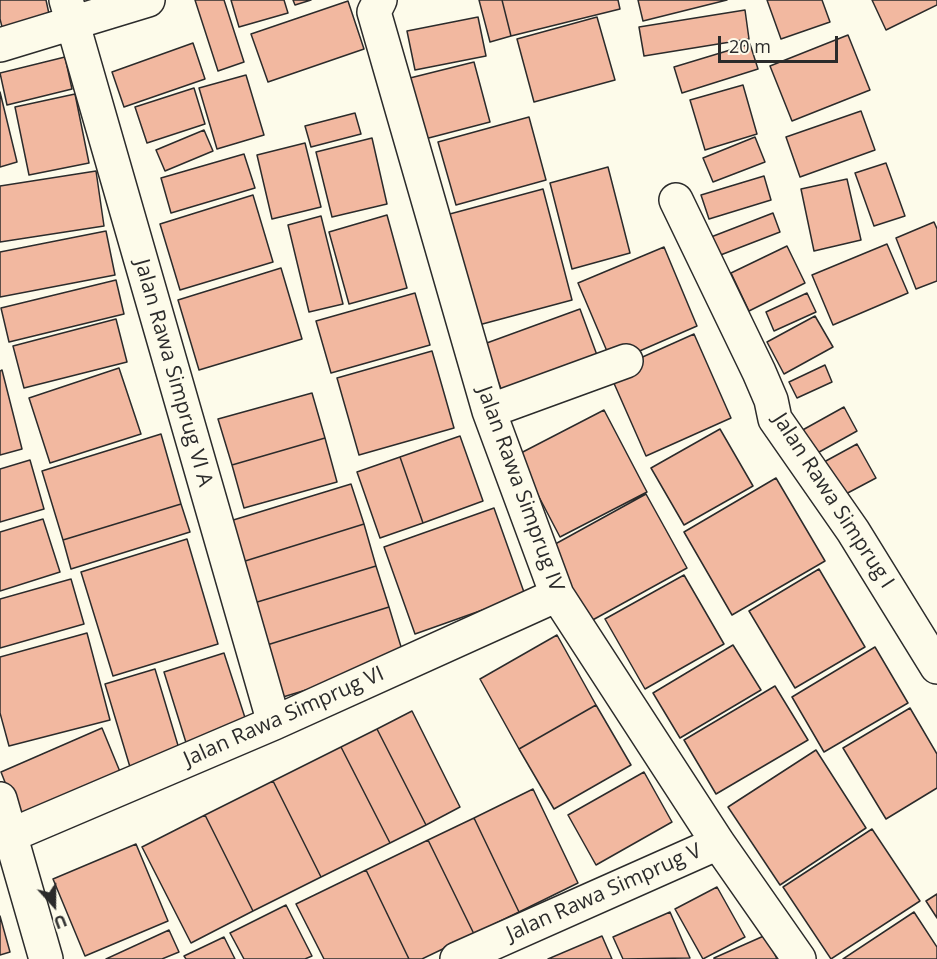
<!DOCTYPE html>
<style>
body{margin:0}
#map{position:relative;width:937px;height:959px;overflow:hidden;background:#fdfbea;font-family:"Open Sans",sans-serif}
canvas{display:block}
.north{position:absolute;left:24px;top:875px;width:60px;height:60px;-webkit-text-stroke:4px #fdfbea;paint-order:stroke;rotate:159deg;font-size:16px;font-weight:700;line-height:24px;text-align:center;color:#2b2b2b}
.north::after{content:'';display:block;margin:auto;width:21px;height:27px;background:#2b2b2b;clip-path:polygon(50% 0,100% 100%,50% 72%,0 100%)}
.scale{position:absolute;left:718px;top:36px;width:120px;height:27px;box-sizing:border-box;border:3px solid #2b2b2b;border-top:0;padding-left:8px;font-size:18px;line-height:21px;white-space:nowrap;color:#2b2b2b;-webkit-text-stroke:4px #fdfbea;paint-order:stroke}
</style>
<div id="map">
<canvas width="937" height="959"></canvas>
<div class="north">U</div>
<div class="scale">20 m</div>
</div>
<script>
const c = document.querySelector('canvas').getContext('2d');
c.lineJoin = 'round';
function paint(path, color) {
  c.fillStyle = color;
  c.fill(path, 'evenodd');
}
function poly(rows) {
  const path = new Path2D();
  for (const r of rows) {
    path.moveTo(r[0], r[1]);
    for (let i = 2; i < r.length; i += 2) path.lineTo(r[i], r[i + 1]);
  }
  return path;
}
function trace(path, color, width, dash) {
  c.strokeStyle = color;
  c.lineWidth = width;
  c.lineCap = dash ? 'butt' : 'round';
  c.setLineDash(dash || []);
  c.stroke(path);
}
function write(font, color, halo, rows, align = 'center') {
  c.font = font + ' "Open Sans",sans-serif';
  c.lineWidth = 4.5;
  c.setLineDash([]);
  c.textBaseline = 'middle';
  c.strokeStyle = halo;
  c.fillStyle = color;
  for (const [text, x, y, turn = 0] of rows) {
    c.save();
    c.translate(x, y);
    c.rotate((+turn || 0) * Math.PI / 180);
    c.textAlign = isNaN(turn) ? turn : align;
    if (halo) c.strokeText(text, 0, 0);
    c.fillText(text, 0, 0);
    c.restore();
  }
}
const building = poly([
 [0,0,46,0,51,23,4,35,0,19,0,0],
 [195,0,224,0,244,62,218,71,195,0],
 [231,0,284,0,288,13,239,27,231,0],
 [293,0,311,0,295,5,293,0],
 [479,0,502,0,511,36,490,42,479,0],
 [502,0,618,0,620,9,511,36,502,0],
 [638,0,727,0,643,21,638,0],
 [767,0,822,0,830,22,781,39,767,0],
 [872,0,937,0,937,5,886,30,872,0],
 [348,1,364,49,268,82,251,34,348,1],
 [745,10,749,39,644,56,639,27,745,10],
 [478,17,486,56,415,70,407,31,478,17],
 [597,17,615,80,534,102,517,39,597,17],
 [848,35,870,90,792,121,770,66,848,35],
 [193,43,205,79,124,107,112,72,193,43],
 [750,44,758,69,682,93,674,67,750,44],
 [65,57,72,89,7,105,0,73,65,57],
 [474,62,490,122,421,140,406,79,474,62],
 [246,75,264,135,217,149,199,88,246,75],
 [743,85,757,134,705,150,690,100,743,85],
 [194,88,205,124,147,143,135,107,194,88],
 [0,92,17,162,0,167,0,92],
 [75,94,89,163,29,175,15,107,75,94],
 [861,111,875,150,800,177,786,137,861,111],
 [355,113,361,134,311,147,305,126,355,113],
 [529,117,546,180,456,205,438,142,529,117],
 [204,130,213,151,165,171,156,150,204,130],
 [755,137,765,162,713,182,703,158,755,137],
 [372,138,387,204,332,217,316,152,372,138],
 [305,143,321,207,272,219,257,155,305,143],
 [244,154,255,188,171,213,161,178,244,154],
 [886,163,905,216,874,226,855,173,886,163],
 [608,167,630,253,572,269,550,183,608,167],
 [96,171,104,226,0,242,0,186,96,171],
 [764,176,771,200,709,219,701,195,764,176],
 [847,179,861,240,814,251,801,189,847,179],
 [543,189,572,300,475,326,446,215,543,189],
 [253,195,273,262,180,290,160,224,253,195],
 [773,213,780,232,718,256,711,237,773,213],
 [387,215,407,288,349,304,329,232,387,215],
 [321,216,343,304,309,312,288,225,321,216],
 [934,222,937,229,937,281,916,289,896,238,934,222],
 [106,231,115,275,0,297,0,252,106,231],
 [887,244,908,293,833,325,812,275,887,244],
 [787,246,805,283,749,311,731,273,787,246],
 [664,247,697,326,612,363,578,283,664,247],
 [281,268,302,339,199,370,178,300,281,268],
 [116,280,124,314,9,342,1,308,116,280],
 [415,293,430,345,331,373,316,321,415,293],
 [807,293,816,312,774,331,766,312,807,293],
 [580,309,601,366,506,402,484,344,580,309],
 [815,316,833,347,784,374,767,342,815,316],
 [116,319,127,362,24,388,13,346,116,319],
 [694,334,731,418,646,456,609,372,694,334],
 [432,351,454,428,359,455,337,378,432,351],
 [825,365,832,382,797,398,789,382,825,365],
 [119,368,141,434,50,463,29,398,119,368],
 [2,370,22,449,0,455,0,371,2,370],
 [312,393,325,438,232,465,218,419,312,393],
 [844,407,857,431,812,456,799,432,844,407],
 [604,410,647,492,560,537,517,455,604,410],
 [720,429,753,486,684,525,651,468,720,429],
 [161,434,181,504,63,540,42,471,161,434],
 [460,436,483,501,423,523,400,457,460,436],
 [325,438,337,482,244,508,232,465,325,438],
 [857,444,876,478,842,496,824,462,857,444],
 [400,457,423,523,380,538,357,472,400,457],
 [30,460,44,509,0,522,0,469,30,460],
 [776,478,825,561,732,615,684,532,776,478],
 [351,484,364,524,242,562,230,521,351,484],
 [646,494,687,568,589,622,548,548,646,494],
 [181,504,190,532,71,569,63,540,181,504],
 [494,508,525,595,415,634,384,547,494,508],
 [43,519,60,572,0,591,0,532,43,519],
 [364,524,376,566,254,603,242,562,364,524],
 [187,539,218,644,113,676,81,572,187,539],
 [376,566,389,607,267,645,254,603,376,566],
 [819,569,865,647,795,688,749,611,819,569],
 [684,575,724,644,645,689,605,619,684,575],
 [71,579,84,624,0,648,0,599,71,579],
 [389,607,405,660,283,697,267,645,389,607],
 [87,633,110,720,9,746,0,713,0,657,87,633],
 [557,635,596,705,519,749,480,679,557,635],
 [733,645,761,690,680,738,653,693,733,645],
 [875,647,908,703,824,752,792,697,875,647],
 [224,653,249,730,188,749,164,672,224,653],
 [155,669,183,762,133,777,105,684,155,669],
 [775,686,808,740,716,794,684,740,775,686],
 [596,705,631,765,554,809,519,749,596,705],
 [910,708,937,754,937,788,886,819,843,748,910,708],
 [412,711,460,807,426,825,377,729,412,711],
 [102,728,123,779,21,823,1,772,102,728],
 [377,729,426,825,390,843,341,747,377,729],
 [341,747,390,843,321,877,273,781,341,747],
 [816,750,866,828,780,885,728,807,816,750],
 [644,772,672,822,596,865,568,815,644,772],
 [273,781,321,877,253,911,205,815,273,781],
 [533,789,578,883,519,912,474,818,533,789],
 [205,815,253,911,191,943,142,847,205,815],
 [474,818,519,912,474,934,428,840,474,818],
 [872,829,920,901,831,959,783,887,872,829],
 [428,840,474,934,422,959,409,959,366,870,428,840],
 [136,844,168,921,85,956,53,879,136,844],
 [366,870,409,959,324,959,296,904,366,870],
 [717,887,745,937,703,959,675,909,717,887],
 [937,894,937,918,926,901,937,894],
 [286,905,312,956,305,959,244,959,230,933,286,905],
 [670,912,690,958,623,959,613,937,670,912],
 [914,912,937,947,937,959,843,959,914,912],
 [0,916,10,952,0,955,0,916],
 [169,930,179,952,162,959,106,959,169,930],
 [766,935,777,959,714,959,714,958,766,935],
 [602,936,612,959,548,959,602,936],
 [224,937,235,959,186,959,184,956,224,937]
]);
paint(building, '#f2b8a0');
trace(building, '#2b2b2b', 1.5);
const minor = poly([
 [66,0,274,723],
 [380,0,374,12,489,411,557,595,718,843,799,959],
 [0,45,148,0],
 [676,200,759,372,771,400,775,419,853,531,937,667],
 [489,411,626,361],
 [0,799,46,959],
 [9,836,274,723,557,595],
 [457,959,718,843]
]);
trace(minor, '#2b2b2b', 36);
trace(minor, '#fdfbea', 33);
write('21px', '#2b2b2b', '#fdfbea', [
 ["Jalan Rawa Simprug VI A",173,373,74],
 ["Jalan Rawa Simprug IV",520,489,70],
 ["Jalan Rawa Simprug I",833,501,57],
 ["Jalan Rawa Simprug VI",284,717,-24],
 ["Jalan Rawa Simprug V",604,893,-24]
]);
</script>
